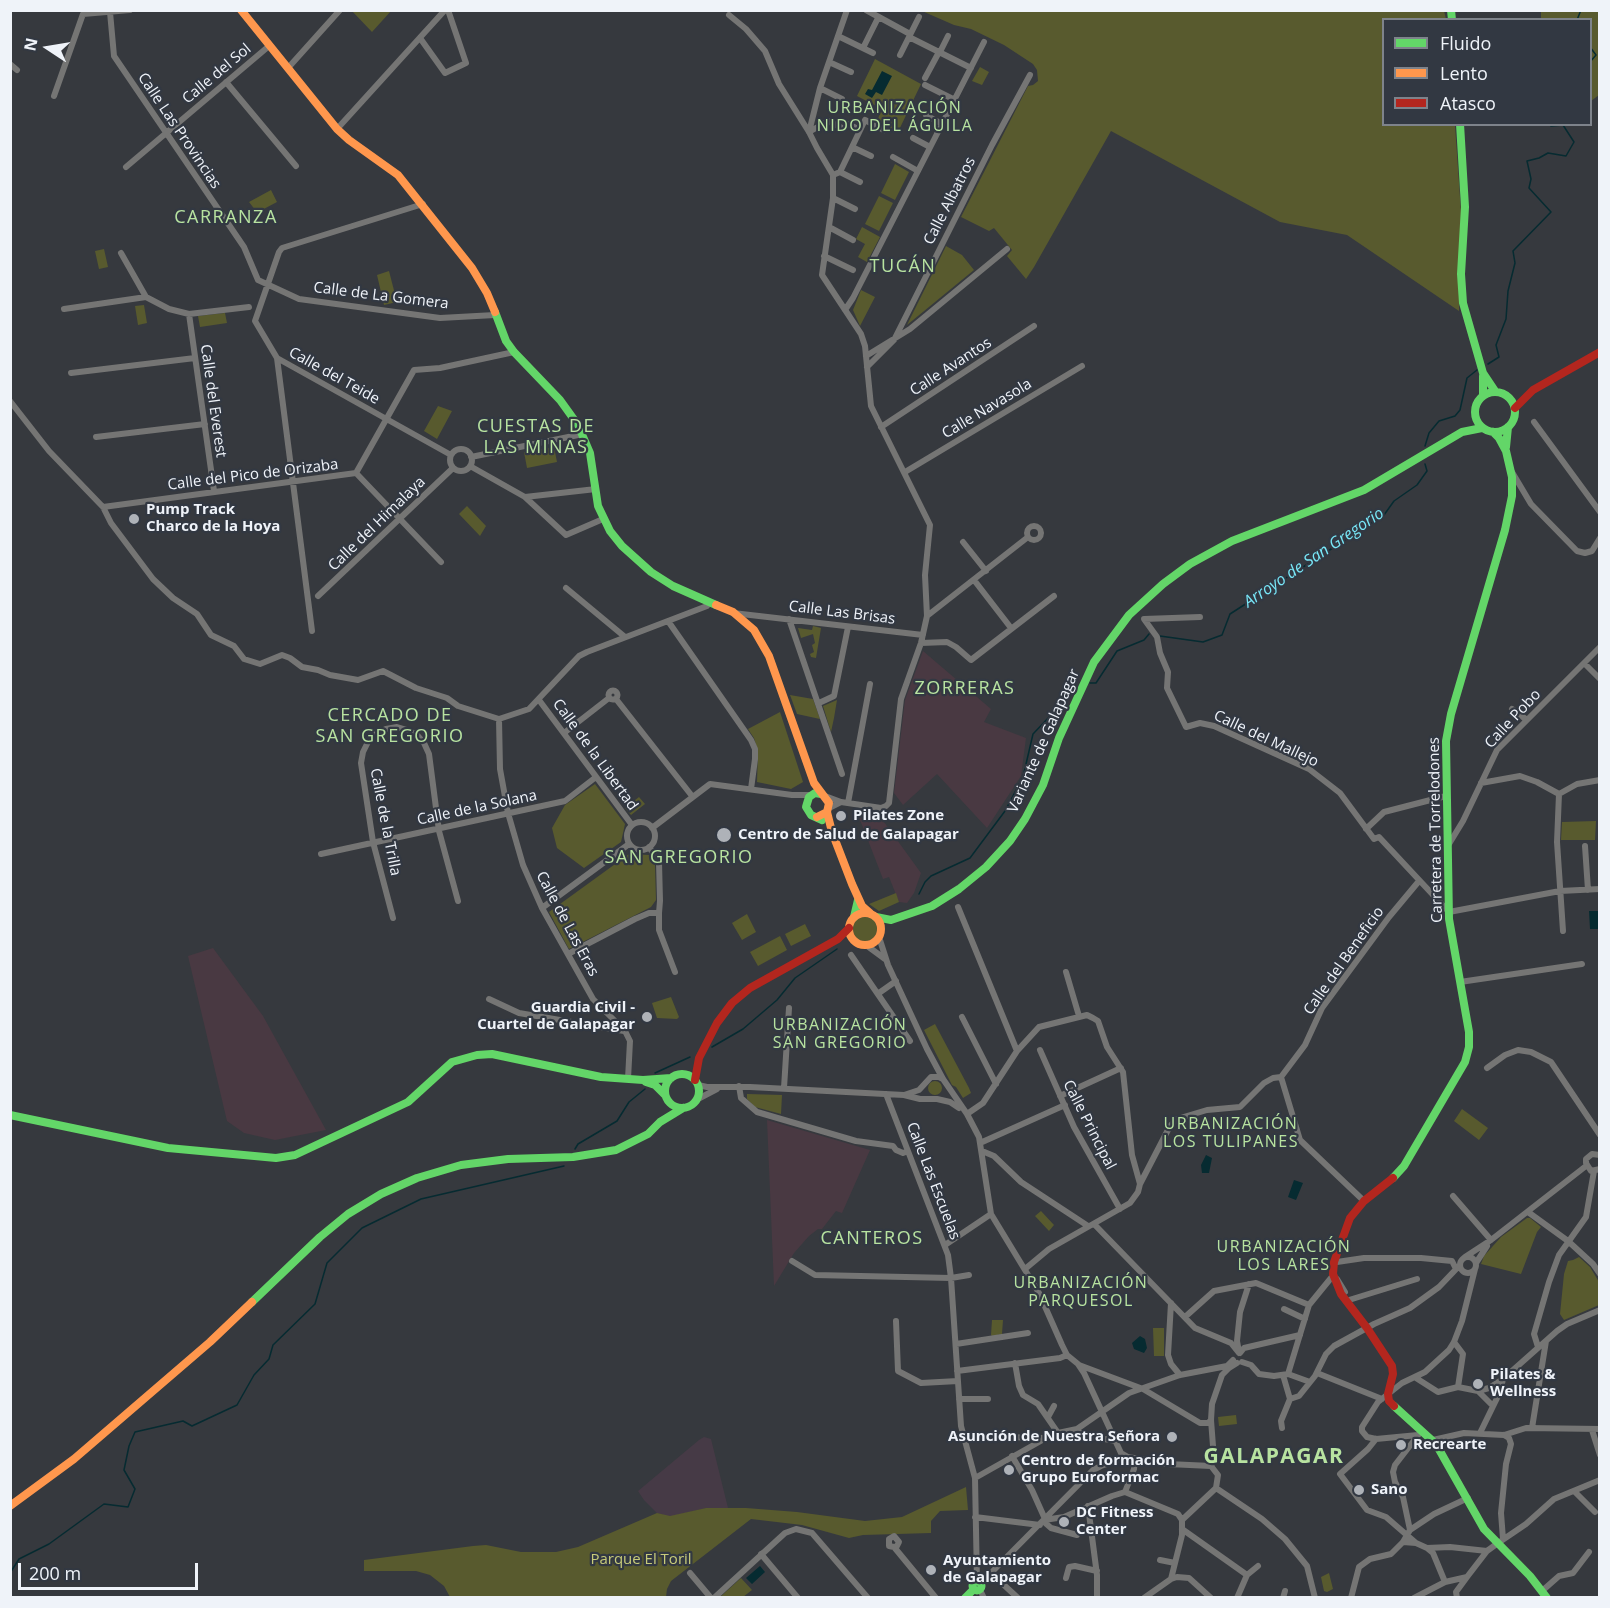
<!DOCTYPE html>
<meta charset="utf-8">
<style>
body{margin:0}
#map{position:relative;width:1610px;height:1608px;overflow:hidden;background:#36393e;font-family:"Open Sans",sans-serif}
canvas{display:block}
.frame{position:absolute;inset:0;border:12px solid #eff3f9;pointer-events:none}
.legend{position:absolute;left:1382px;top:18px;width:210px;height:108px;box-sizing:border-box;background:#323842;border:2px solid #7e838b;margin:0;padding:8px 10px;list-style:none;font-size:18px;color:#eff3f9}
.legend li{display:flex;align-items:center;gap:12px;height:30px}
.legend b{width:30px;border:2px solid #7e838b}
.north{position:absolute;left:18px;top:18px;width:60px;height:60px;-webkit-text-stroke:4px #323842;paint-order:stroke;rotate:282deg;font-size:16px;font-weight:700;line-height:24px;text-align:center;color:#eff3f9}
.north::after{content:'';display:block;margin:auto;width:21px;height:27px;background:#eff3f9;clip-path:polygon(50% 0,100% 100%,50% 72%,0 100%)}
.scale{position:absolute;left:18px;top:1563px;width:180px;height:27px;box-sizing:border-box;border:3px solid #eff3f9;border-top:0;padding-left:8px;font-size:18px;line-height:21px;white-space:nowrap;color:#eff3f9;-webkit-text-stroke:4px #323842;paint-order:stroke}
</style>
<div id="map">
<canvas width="1610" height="1608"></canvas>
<div class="frame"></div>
<ul class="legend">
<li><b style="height:8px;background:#63d668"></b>Fluido</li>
<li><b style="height:8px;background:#ff974d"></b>Lento</li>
<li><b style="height:8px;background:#b3261e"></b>Atasco</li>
</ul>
<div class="north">N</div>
<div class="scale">200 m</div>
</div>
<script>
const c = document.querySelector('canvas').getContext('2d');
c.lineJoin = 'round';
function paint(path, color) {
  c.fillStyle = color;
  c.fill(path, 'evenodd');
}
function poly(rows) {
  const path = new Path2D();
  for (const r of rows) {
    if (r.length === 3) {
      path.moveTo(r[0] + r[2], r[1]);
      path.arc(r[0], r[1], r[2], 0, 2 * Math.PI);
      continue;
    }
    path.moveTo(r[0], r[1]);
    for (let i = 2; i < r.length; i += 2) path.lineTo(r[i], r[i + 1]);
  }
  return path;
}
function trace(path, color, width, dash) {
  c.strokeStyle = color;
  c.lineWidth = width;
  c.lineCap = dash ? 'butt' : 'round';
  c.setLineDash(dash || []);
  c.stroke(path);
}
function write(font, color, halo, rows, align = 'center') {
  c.font = font + ' "Open Sans",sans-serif';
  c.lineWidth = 4.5;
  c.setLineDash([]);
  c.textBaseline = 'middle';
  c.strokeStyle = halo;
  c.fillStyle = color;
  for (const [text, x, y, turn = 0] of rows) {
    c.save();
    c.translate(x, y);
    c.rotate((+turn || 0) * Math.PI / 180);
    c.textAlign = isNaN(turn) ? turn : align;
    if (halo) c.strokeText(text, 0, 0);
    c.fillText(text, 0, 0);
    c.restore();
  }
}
paint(poly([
 [704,1437,711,1439,728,1508,706,1508,670,1517,657,1513,644,1500,638,1491,699,1440]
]), '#463a46');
paint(poly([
 [923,651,991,709,984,722,1026,738,1021,776,987,828,937,774,903,805,894,793,905,700],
 [857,812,882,816,884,822,921,873,914,893,907,903,899,902,889,877,883,879],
 [213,948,263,1016,326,1130,275,1140,244,1133,227,1121,188,956],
 [767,1120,870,1150,842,1213,836,1211,822,1229,818,1229,809,1236,794,1253,774,1286]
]), '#493942');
paint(poly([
 [352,11,391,11,372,32],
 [922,11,1444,11,1446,19,1384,20,1384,124,1455,125,1461,212,1459,311,1347,235,1280,222,1111,131,1034,267,1026,279,1007,256,1012,250,994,228,989,231,961,217,1028,86,1033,85,1038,81,1037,70,1033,64,1004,45,971,29,954,25],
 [1541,11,1599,11,1599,95,1591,101,1590,20,1541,19],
 [875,59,921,84,898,132,877,121,882,109,857,96],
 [980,67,989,72,982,85,972,81],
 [895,164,909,172,895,200,881,193],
 [271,190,277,202,258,212,256,211,249,202],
 [879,196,893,203,879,231,865,224],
 [862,227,880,237,867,262,858,257,865,244,856,239],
 [946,246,962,255,974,270,907,325],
 [104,249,108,267,99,269,95,251],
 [389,271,397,302,384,305,377,275],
 [861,290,875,297,860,326,853,310],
 [144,305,147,323,138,325,135,306],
 [225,313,227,323,200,327,198,316],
 [438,406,452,411,437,439,424,431],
 [554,447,557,462,527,468,524,452],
 [467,506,486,526,480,536,459,514],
 [813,626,821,628,816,658,811,657,810,654,814,652,812,645,815,643,813,634,801,638,798,628,812,630],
 [790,695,813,699,820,719,797,714],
 [837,700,834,718,831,732,823,706],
 [780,712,803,782,791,789,757,782,758,751,754,738,748,729],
 [595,784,625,824,621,842,584,868,557,848,552,828,565,805],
 [639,797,645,804,631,815,625,808],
 [1596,821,1595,840,1561,840,1562,822],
 [629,854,649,855,655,864,656,900,651,907,569,949,549,912],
 [896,893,899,902,879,911,869,904],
 [747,914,756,932,742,940,732,923],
 [865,929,12],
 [805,924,811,936,791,946,785,934],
 [780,936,787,950,758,966,750,952],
 [671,997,679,1017,677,1019,657,1018,652,1003],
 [935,1024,969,1088,971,1093,963,1098,956,1087,952,1085,924,1030],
 [935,1088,7],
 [747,1094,782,1095,781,1114,755,1107,747,1099],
 [1462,1109,1488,1128,1479,1140,1454,1121],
 [1041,1211,1054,1225,1049,1231,1035,1216],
 [1527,1218,1530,1218,1541,1227,1537,1232,1521,1274,1481,1264,1484,1256,1501,1237],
 [1579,1257,1590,1267,1599,1282,1599,1305,1564,1320,1560,1314,1564,1274,1568,1261,1573,1260],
 [992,1320,1003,1320,1002,1334,992,1336,991,1335],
 [1153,1328,1164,1328,1164,1356,1154,1356],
 [1236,1415,1237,1424,1219,1426,1218,1417],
 [966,1487,968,1510,940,1511,931,1521,931,1533,863,1535,849,1538,802,1525,751,1519,671,1581,667,1589,666,1597,450,1597,444,1586,430,1575,416,1571,364,1571,364,1560,473,1546,486,1545,521,1552,556,1552,578,1547,657,1513,670,1516,706,1508,746,1508,797,1512,865,1521,902,1517],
 [1329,1573,1333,1589,1327,1592,1324,1591,1321,1577],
 [741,1578,752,1590,743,1597,719,1598]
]), '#585a2e');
paint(poly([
 [882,71,892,76,882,95,876,92,872,98,865,94,868,89,872,90],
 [1589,911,1598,911,1598,929,1590,929],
 [1206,1155,1212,1158,1209,1173,1202,1173,1201,1165],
 [1294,1180,1303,1183,1296,1200,1288,1197],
 [1140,1336,1145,1339,1147,1348,1144,1353,1134,1349,1132,1343],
 [760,1566,765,1572,752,1584,746,1578]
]), '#062b31');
trace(poly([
 [1577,20,1581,10],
 [1590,47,1596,55,1590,62],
 [1488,364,1499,357,1496,345,1506,319,1508,291,1515,263,1513,251,1551,212,1529,188,1531,179,1527,161,1539,158,1548,153,1566,156,1574,142,1563,125,1551,126,1549,124],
 [1425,446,1429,433,1439,421,1455,416,1460,410,1467,378,1477,370],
 [1160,636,1203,642,1222,635,1230,614,1384,515,1394,501,1417,485,1427,471,1425,464],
 [1090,683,1096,683,1117,651,1144,640,1149,634],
 [919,894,925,882,931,876,970,858,1005,811,1023,777,1033,734,1052,714,1066,686,1076,681],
 [712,1047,743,1029,777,1000,795,978,837,949],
 [655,1073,690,1057],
 [575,1149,578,1144,617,1121,629,1102,645,1089],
 [10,1573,19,1559,49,1544,104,1504,128,1507,135,1489,124,1470,129,1446,135,1432,183,1421,192,1426,237,1405,254,1375,269,1359,273,1345,315,1304,327,1263,362,1228,421,1199,564,1166]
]), '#062b31', 1.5);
trace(poly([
 [866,10,910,34],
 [110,12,114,56,244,247,258,280,299,299,440,318,495,315],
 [729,15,746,29,765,51,779,84,809,132,817,148,833,175,833,198,822,275,861,334,865,346,871,406,930,525,925,575,927,616,921,643,901,699,889,803,886,806,881,808,841,802],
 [838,36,873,53],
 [909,37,971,68],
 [420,38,445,73,466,63,448,10],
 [863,48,878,18],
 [940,52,948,36],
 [900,55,919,17],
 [829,62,851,72],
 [10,64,17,70],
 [288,68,340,10],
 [925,78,939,52],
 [226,82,296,166],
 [925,85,955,100],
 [820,88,842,99],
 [54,96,83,14,130,10],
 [926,115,942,124],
 [848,124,860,130],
 [337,129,445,10],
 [809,132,820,88,847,10],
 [809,132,828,121,844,129],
 [913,138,930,147],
 [852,147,871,156],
 [893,157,918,171],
 [126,167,269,46],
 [840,172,860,182],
 [833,175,840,172,865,120,884,130],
 [833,198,855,209],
 [423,204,282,248,279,252,255,321,277,358,451,455],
 [829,227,853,240],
 [121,253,146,297],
 [824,256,853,270],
 [64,309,146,297,169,309,189,314,249,307],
 [845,310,853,298,984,42],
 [189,314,214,491],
 [866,356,910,329,1007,249],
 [277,358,312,631],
 [867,367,894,340,992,145,1030,75],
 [71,373,195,358],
 [10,401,49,451,103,507,111,523,153,579,173,598,197,614,211,635,234,646,244,659,260,664,282,655,290,658,302,667,318,670,330,675,358,680,383,671,416,688,447,698,458,706,499,719],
 [1534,422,1600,512],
 [881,427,1034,326],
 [96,437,205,424],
 [461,460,11],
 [471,457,583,434],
 [470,466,525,497,566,535,603,519],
 [905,472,1082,366],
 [1512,472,1531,504,1577,551,1585,553,1592,551,1600,538],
 [356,473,414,370,440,368,514,352],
 [525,497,596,489],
 [103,507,356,473,441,562],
 [1034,533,7],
 [963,542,986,571],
 [974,580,1011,628],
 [566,588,625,637],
 [318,596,453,468],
 [733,613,923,635],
 [927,616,1028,537],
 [1200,617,1144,619,1157,637,1160,653,1168,672,1167,688,1186,727,1200,723,1214,726,1309,769,1340,793,1374,839,1379,837,1449,912,1560,891,1600,889],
 [789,619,842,774],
 [668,621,751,740,755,749,755,759,751,789],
 [921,643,947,642,956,647,971,660,1054,596],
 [1584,663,1600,679],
 [613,695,4.5],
 [616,699,692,796],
 [539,700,632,825],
 [819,703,834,696,848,627],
 [1512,709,1527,720],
 [499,719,500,769,508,813,523,865,542,908,593,999,625,1031,630,1041,628,1079],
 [499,719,529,709,579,656,587,652,707,606,709,602],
 [564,733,609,698],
 [1481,783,1520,776,1537,782,1559,794,1577,784,1600,780],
 [1559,794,1557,842,1563,931],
 [825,796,841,802,829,808],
 [848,803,870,684],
 [641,836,14],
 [652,828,710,784,792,795,811,795],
 [1366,829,1384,812,1446,796],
 [1449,844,1463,821,1497,750,1600,647],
 [1585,846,1588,890],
 [649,847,659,862,660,901,659,913],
 [321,854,565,801,596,777],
 [958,907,1017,1051],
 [542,908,629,844],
 [393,918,373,842,361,763,363,752,368,742,376,734,386,729,397,727,407,730,417,735,424,743,429,754,439,831,458,901],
 [879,937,888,965,927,1049,943,1079,967,1114,979,1137,991,1214,1039,1293,1062,1345,1067,1355,1078,1364,1084,1373,1121,1453,1128,1457],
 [866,945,885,959],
 [568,954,635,919,649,913,659,913,659,930,675,972],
 [851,955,910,1041],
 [1066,972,1079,1016],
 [1460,982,1582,964],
 [879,993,896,981],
 [489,999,519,1013,624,1031],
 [962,1017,996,1084],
 [1040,1050,1074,1127,1120,1209],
 [1487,1068,1505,1055,1518,1050,1531,1052,1551,1062,1600,1135],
 [1281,1077,1300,1140,1364,1201],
 [698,1085,707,1087,750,1087,904,1095,920,1099,937,1099,950,1102,959,1108],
 [739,1086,741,1098,757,1112,856,1141,893,1146,896,1150,903,1153,908,1151],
 [784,1088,789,1008],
 [886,1094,948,1255,951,1278,961,1426,975,1478,977,1582],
 [904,1095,919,1090,931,1077,939,1077,943,1079],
 [1060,1096,1121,1068],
 [696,1100,717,1089],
 [967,1114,983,1103,1017,1051,1039,1027,1087,1015,1093,1018,1098,1021,1107,1047,1123,1072,1132,1155,1140,1184,1138,1192,1130,1203,1049,1249,1025,1269],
 [980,1143,1065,1105],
 [982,1151,994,1156,1021,1182,1088,1226],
 [1600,1155,1592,1154,1586,1159,1586,1163,1591,1171,1600,1169],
 [1140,1184,1170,1126,1177,1119,1207,1110,1240,1107,1264,1083,1273,1078,1281,1077,1305,1045,1322,1008,1389,917,1419,881],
 [1453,1196,1491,1240],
 [1528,1212,1568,1241,1593,1264,1600,1274],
 [1094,1224,1195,1328,1231,1343,1239,1353],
 [945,1245,991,1214],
 [1465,1257,1491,1240,1586,1166],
 [1468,1265,8],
 [1335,1260,1337,1262,1364,1258,1421,1258,1452,1261,1456,1269],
 [792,1261,815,1275,951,1278,969,1275],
 [1476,1263,1487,1246],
 [1349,1300,1417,1279],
 [1171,1303,1168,1355,1171,1364,1180,1375],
 [1284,1309,1305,1319],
 [1185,1317,1214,1291,1256,1283,1309,1305],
 [896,1321,898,1371,921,1383,958,1381],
 [1454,1342,1463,1354,1458,1387],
 [956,1344,1028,1333],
 [1538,1347,1534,1334,1549,1282,1559,1255,1586,1217,1594,1171],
 [1239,1352,1237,1341,1240,1312,1249,1284],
 [1240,1353,1244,1348,1300,1335],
 [1242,1362,1251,1365,1259,1374,1274,1376,1288,1374,1310,1382],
 [1015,1363,1019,1386,1023,1395,1038,1404,1058,1433],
 [1079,1365,1143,1389,1200,1423,1208,1423,1211,1420],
 [957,1371,1060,1358,1067,1355],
 [1317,1373,1382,1399],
 [1288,1374,1309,1305,1331,1278,1337,1279,1345,1292],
 [1416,1378,1438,1392,1458,1387,1478,1391,1493,1406],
 [1478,1391,1489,1388,1503,1379],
 [959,1399,988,1399],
 [1290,1399,1299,1396,1315,1376,1326,1354,1334,1346,1374,1324,1410,1308,1439,1287,1460,1265],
 [1048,1417,1054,1406],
 [1282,1428,1281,1421,1290,1399,1283,1375],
 [1532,1428,1546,1341],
 [1077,1429,1081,1435,1116,1441],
 [1592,1430,1600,1455],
 [1480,1433,1500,1392,1503,1379,1557,1331,1567,1324,1600,1310],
 [1418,1435,1376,1439,1367,1437,1362,1431,1362,1427,1378,1402,1402,1383,1425,1372,1449,1350,1454,1342,1462,1321,1475,1269],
 [998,1437,1045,1438],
 [1376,1439,1368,1449,1340,1474,1367,1510,1386,1517,1416,1543],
 [1433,1440,1464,1433,1504,1435,1526,1428,1600,1429],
 [1012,1456,1032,1490,1045,1519],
 [1211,1466,1214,1459,1211,1420,1212,1404,1222,1375,1229,1368,1237,1363],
 [1211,1466,1218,1475,1216,1488],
 [975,1478,1046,1438,1058,1433,1077,1429,1129,1393,1180,1375,1227,1366,1233,1360],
 [1216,1488,1262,1519,1285,1539,1307,1566,1315,1598],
 [1574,1491,1595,1512],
 [1125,1492,1134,1469,1135,1458],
 [1088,1506,1097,1575,1097,1598],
 [975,1517,1040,1525],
 [1044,1520,1064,1517,1112,1496,1125,1492,1178,1514,1182,1520],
 [1043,1521,1051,1528,1077,1535],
 [1182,1529,1247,1575],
 [1410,1530,1403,1497,1395,1482,1393,1472,1395,1465,1419,1434],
 [1503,1539,1501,1513,1506,1464,1511,1444,1509,1438,1504,1435],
 [1403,1542,1416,1543,1427,1548,1450,1547,1487,1551],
 [894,1547,897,1546,899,1542,894,1536,889,1539,889,1546,894,1547,936,1598],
 [1427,1548,1433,1553,1445,1582],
 [761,1554,798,1598],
 [1160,1560,1175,1563],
 [690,1573,711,1598],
 [992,1574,1018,1598],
 [1066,1578,1069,1567,1075,1566,1097,1571],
 [1171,1579,1177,1577,1189,1578,1211,1598],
 [981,1583,1093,1470,1101,1466,1128,1457,1168,1464,1211,1466],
 [980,1590,984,1598],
 [1542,1591,1559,1576,1573,1573,1589,1552],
 [714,1598,785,1533,796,1529,812,1533,868,1598],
 [1144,1598,1171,1579,1182,1535,1182,1520,1216,1488],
 [1237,1598,1247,1575,1258,1566],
 [1283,1598,1285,1591],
 [1351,1598,1359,1567,1370,1559,1391,1554,1403,1542,1410,1530,1434,1514,1468,1498],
 [1414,1598,1445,1582,1467,1577],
 [1457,1598,1456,1592,1467,1577,1487,1551,1498,1543,1526,1524,1554,1499,1600,1480]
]), '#757574', 6);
trace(poly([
 [1451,10,1452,20],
 [1460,124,1465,207,1461,274,1463,303,1483,373,1495,391],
 [495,312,506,341,514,352,560,400,578,425,590,453,598,506,610,531,622,546,651,572,673,586,716,605],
 [1483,376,1483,395],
 [1495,412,20],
 [1506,447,1508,427],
 [821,794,815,793,809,797,806,807,811,815,822,820],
 [854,917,858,900],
 [876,917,891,920,932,906,959,889,986,867,1010,841,1025,819,1043,785,1059,738,1094,662,1129,615,1163,584,1190,564,1232,541,1364,490,1462,432,1482,428],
 [682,1091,17],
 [646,1082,655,1085,665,1095],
 [10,1115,168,1148,276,1158,295,1155,408,1102,452,1062,477,1055,492,1054,601,1077,643,1080,671,1078],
 [1393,1178,1404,1166,1465,1062,1469,1047,1469,1032,1449,919,1446,741,1451,714,1505,530,1512,496,1512,477,1506,451,1499,438,1493,432],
 [252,1302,320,1237,348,1214,381,1194,417,1178,461,1165,508,1159,573,1157,616,1150,648,1134,660,1122,683,1108],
 [1394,1406,1436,1444,1484,1529,1530,1576,1547,1598],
 [977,1586,4.5],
 [965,1598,974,1589]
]), '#63d668', 8);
trace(poly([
 [241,10,337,129,349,140,398,175,472,268,487,293,495,312],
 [716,605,733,612,754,630,769,656,814,783,829,803,827,812,817,817],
 [827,812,832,832,852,884,862,906,870,913],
 [865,929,16],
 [10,1506,74,1459,210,1342,252,1302]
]), '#ff974d', 8);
trace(poly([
 [1515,408,1533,390,1600,352],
 [695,1080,699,1058,717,1023,732,1003,750,988,838,939,849,928],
 [1393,1178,1364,1201,1350,1218,1334,1262,1333,1274,1341,1294,1367,1328,1392,1366,1393,1374,1388,1394,1389,1401,1394,1406]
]), '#b3261e', 8);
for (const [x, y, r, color] of [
 [134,519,6,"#aeb2b8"],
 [841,816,6,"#aeb2b8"],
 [724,835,8,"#aeb2b8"],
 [647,1017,6,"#aeb2b8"],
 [1478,1384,6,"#aeb2b8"],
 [1172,1437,6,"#aeb2b8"],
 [1401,1445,6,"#aeb2b8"],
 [1009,1470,6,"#aeb2b8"],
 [1359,1490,6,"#aeb2b8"],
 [1064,1522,6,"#aeb2b8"],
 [931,1570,6,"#aeb2b8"]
]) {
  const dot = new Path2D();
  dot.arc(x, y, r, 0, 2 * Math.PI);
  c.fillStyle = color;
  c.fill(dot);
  trace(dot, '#323842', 2);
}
write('15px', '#eff3f9', '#323842', [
 ["Calle del Sol",217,74,-40],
 ["Calle Las Provincias",179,131,56],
 ["Calle Albatros",950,201,-63],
 ["Calle de La Gomera",381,296,7],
 ["Calle Avantos",951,367,-33],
 ["Calle del Teide",334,376,29],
 ["Calle del Everest",213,401,82],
 ["Calle Navasola",987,409,-31],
 ["Calle del Pico de Orizaba",253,475,-7],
 ["Calle del Himalaya",377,524,-44],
 ["Calle Las Brisas",842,613,7],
 ["Calle Pobo",1513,719,-47],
 ["Calle del Mallejo",1266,739,25],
 ["Variante de Galapagar",1044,741,-66],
 ["Calle de la Libertad",595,755,54],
 ["Calle de la Solana",477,808,-12],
 ["Calle de la Trilla",385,822,79],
 ["Carretera de Torrelodones",1436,830,-91],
 ["Calle de Las Eras",567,924,62],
 ["Calle del Beneficio",1344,961,-55],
 ["Calle Principal",1089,1125,63],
 ["Calle Las Escuelas",933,1181,69]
]);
write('bold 15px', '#eff3f9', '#323842', [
 ["Pump Track",146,510],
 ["Charco de la Hoya",146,527],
 ["Pilates Zone",853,816],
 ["Centro de Salud de Galapagar",738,835],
 ["Guardia Civil -",635,1008,"right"],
 ["Cuartel de Galapagar",635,1025,"right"],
 ["Pilates &",1490,1375],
 ["Wellness",1490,1392],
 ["Asunción de Nuestra Señora",1160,1437,"right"],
 ["Recrearte",1413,1445],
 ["Centro de formación",1021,1461],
 ["Grupo Euroformac",1021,1478],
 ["Sano",1371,1490],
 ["DC Fitness",1076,1513],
 ["Center",1076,1530],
 ["Ayuntamiento",943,1561],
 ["de Galapagar",943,1578]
], 'left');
write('15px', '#c7cb7a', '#323842', [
 ["Parque El Toril",641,1560]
]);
c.letterSpacing = '1.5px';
write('16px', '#b8e3a0', '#323842', [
 ["URBANIZACIÓN",895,108],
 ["NIDO DEL ÁGUILA",895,126],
 ["URBANIZACIÓN",840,1025],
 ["SAN GREGORIO",840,1043],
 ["URBANIZACIÓN",1231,1124],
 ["LOS TULIPANES",1231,1142],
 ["URBANIZACIÓN",1284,1247],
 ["LOS LARES",1284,1265],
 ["URBANIZACIÓN",1081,1283],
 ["PARQUESOL",1081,1301]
]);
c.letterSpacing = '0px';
write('italic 16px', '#79e8f8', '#323842', [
 ["Arroyo de San Gregorio",1314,558,-34]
]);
c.letterSpacing = '1.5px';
write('18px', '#b8e3a0', '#323842', [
 ["CARRANZA",226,218],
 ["TUCÁN",903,267],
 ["CUESTAS DE",536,427],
 ["LAS MINAS",536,448],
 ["ZORRERAS",965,689],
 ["CERCADO DE",390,716],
 ["SAN GREGORIO",390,737],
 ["SAN GREGORIO",679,858],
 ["CANTEROS",872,1239]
]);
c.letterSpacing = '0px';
c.letterSpacing = '1.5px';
write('bold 21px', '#b8e3a0', '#323842', [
 ["GALAPAGAR",1274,1457]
]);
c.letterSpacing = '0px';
</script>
